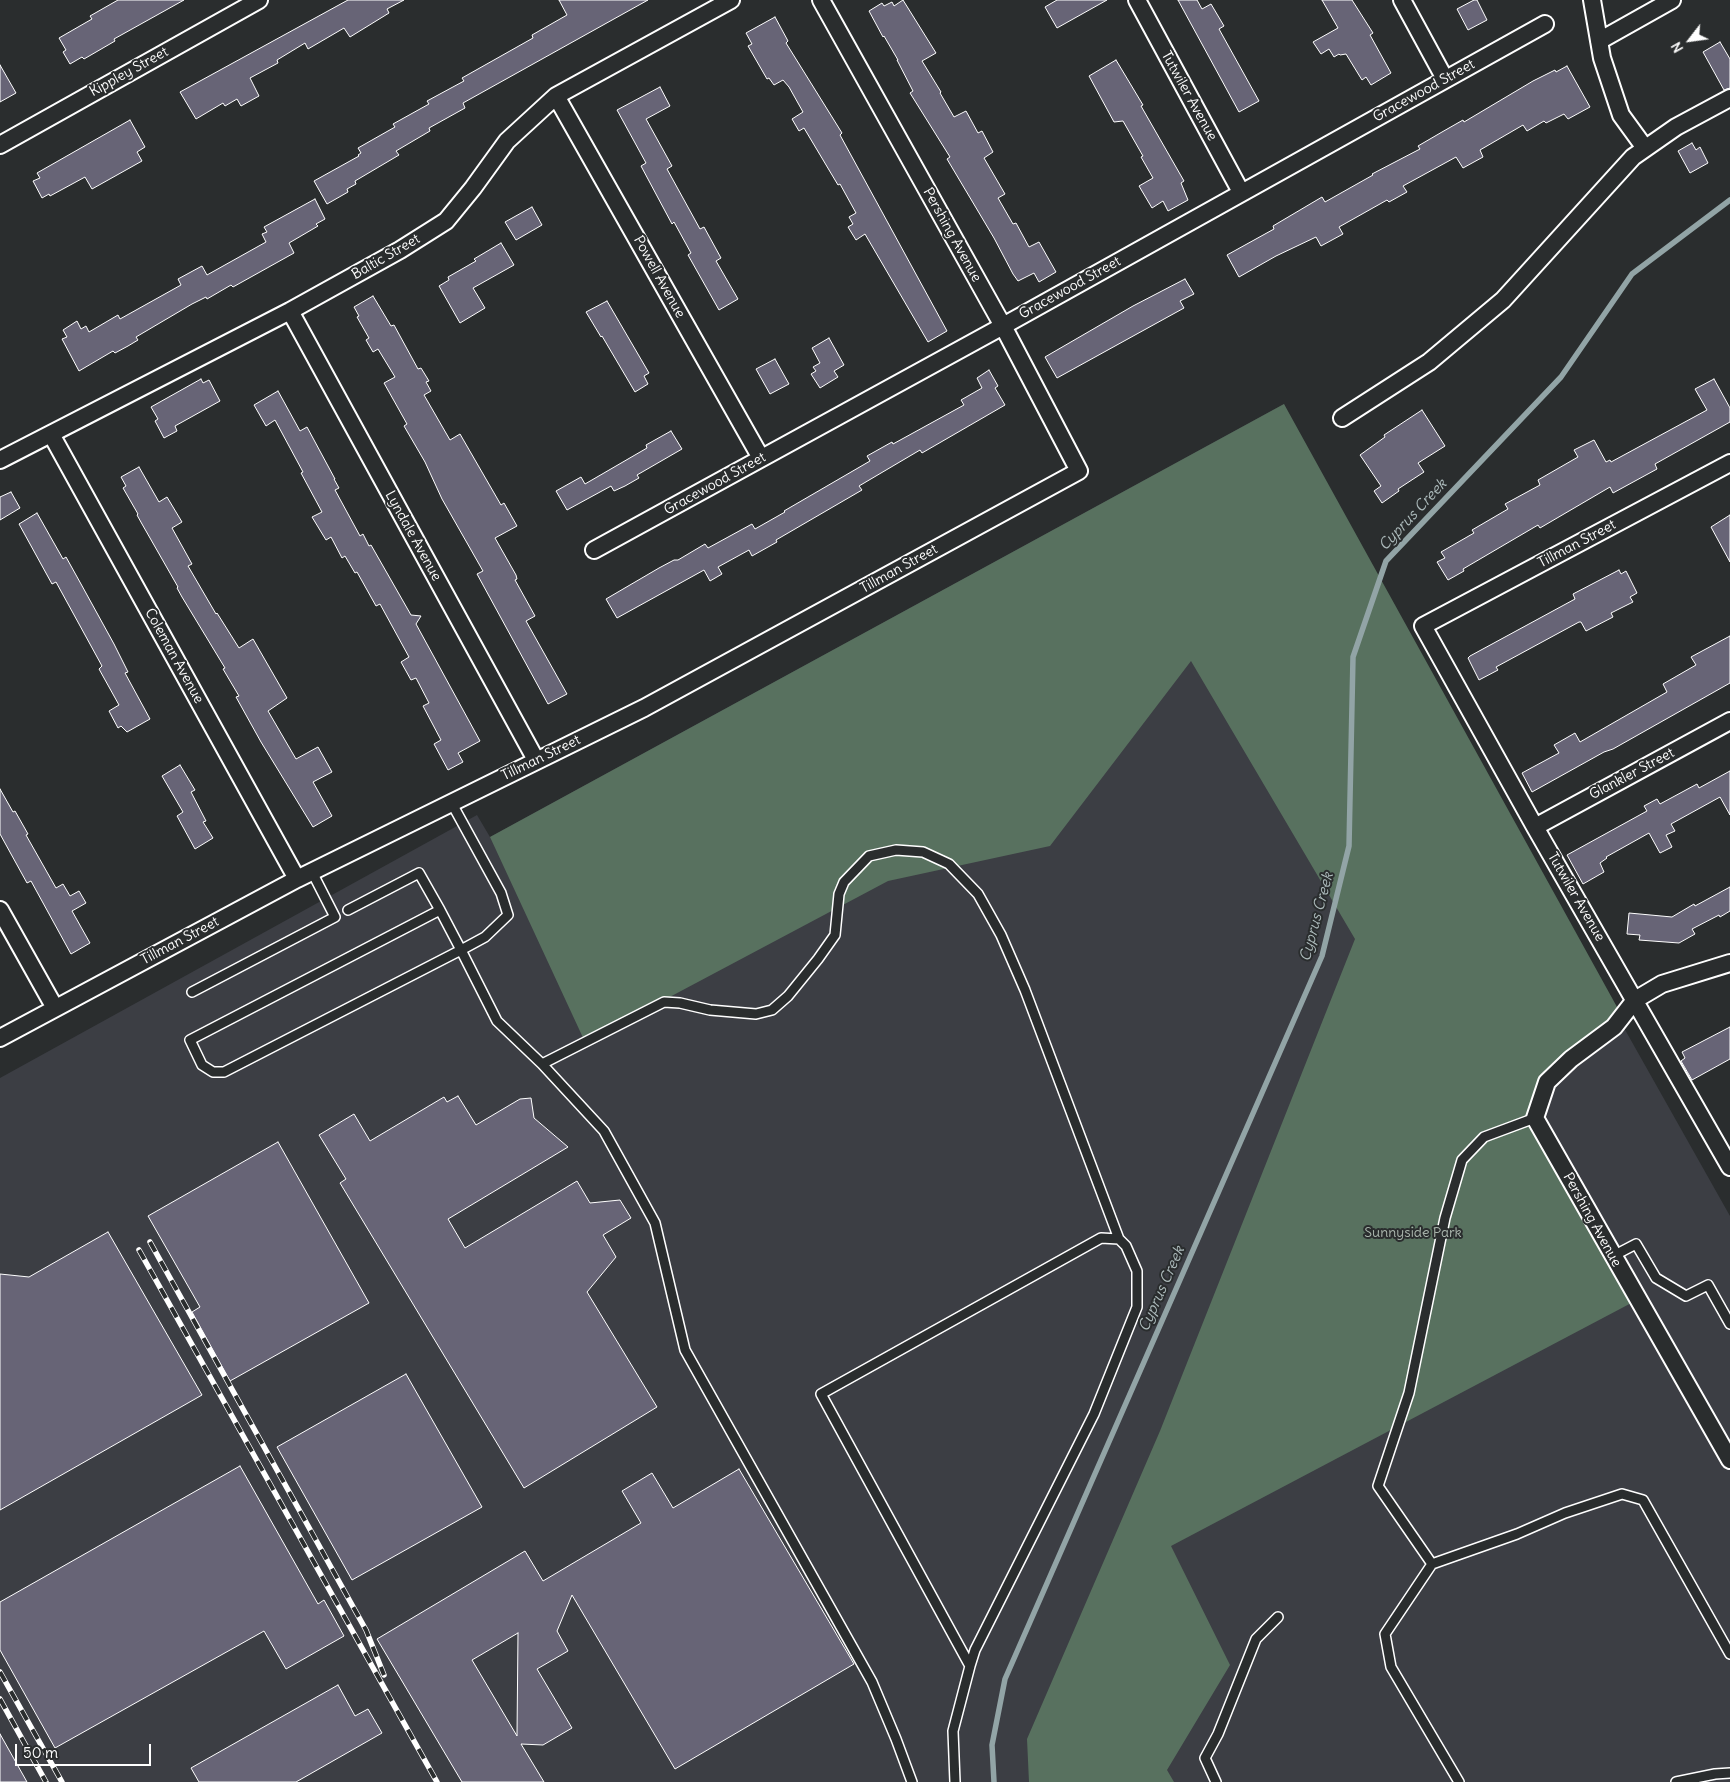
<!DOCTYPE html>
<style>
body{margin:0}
#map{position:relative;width:1730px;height:1782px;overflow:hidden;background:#2a2d2e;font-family:Delius,sans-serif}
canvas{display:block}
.north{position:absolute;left:1665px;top:15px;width:50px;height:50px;-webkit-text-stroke:4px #2a2d2e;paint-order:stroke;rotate:240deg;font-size:14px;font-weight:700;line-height:20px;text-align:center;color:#fff}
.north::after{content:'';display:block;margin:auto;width:18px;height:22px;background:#fff;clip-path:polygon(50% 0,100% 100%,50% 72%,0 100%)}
.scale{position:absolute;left:15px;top:1744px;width:136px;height:22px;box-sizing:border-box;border:2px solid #fff;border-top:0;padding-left:6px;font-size:15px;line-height:18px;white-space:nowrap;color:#fff;-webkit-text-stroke:4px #2a2d2e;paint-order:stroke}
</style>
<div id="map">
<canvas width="1730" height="1782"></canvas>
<div class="north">N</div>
<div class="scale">50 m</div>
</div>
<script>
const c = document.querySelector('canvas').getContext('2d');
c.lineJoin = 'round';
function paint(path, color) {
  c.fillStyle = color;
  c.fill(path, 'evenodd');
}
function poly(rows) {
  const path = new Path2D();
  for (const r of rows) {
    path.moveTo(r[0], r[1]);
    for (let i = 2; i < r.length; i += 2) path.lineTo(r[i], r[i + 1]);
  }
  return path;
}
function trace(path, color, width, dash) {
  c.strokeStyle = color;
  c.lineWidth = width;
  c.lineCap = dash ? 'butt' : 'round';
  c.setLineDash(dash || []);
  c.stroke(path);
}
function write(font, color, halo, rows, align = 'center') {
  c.font = font + ' Delius,sans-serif';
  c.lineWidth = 4;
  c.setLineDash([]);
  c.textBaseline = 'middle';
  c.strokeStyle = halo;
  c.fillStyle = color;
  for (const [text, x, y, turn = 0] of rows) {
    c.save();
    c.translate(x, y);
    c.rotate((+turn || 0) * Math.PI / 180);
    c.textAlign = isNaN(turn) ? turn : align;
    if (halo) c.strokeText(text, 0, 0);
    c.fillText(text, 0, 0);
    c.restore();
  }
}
paint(poly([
 [1284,404,1358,556,1730,1216,1730,1782,0,1782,0,1078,477,815,490,837]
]), '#3c3e44');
paint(poly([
 [1284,404,1622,1016,1547,1082,1535,1118,1637,1300,1171,1546,1230,1665,1167,1770,1174,1782,1029,1782,1027,1739,1160,1431,1355,939,1191,661,1050,846,888,881,585,1042,490,837]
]), '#58715f');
trace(poly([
 [994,1782,992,1745,1005,1679,1322,956,1349,846,1353,657,1386,561,1561,377,1632,274,1730,200]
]), '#92a4a6', 5.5);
const building = poly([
 [118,0,184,0,114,39,115,41,84,59,82,57,70,64,63,52,66,50,59,38,92,19,90,16,118,0],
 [348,0,404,0,387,9,389,13,350,37,344,28,308,49,305,43,277,60,278,63,250,78,259,96,241,106,237,99,225,106,223,103,196,119,180,92,348,0],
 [559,0,648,0,463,103,465,108,429,128,430,131,396,151,399,155,355,181,356,184,347,189,348,192,327,204,314,181,359,156,358,155,361,153,358,148,395,127,393,124,429,104,427,101,464,81,462,78,533,38,532,35,567,15,559,0],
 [903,0,936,53,922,61,941,92,940,93,954,117,966,111,978,133,982,131,993,152,984,158,1005,194,998,198,1013,224,1016,223,1029,247,1039,242,1056,272,1039,282,1034,273,1018,281,1013,274,994,238,947,159,950,157,910,93,913,91,897,60,898,60,884,36,883,37,869,11,882,3,884,6,892,2,894,6,903,0],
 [1057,0,1107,0,1057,28,1045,7,1057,0],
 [1178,0,1197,0,1202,9,1211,4,1224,26,1219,29,1259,101,1239,112,1178,0],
 [1322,0,1352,0,1373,33,1370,35,1391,73,1371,85,1366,77,1362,80,1346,54,1340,55,1339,54,1334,57,1329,49,1321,54,1313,42,1338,28,1322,0],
 [1474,0,1477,0,1487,20,1468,30,1457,9,1474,0],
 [775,17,788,41,786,43,842,133,840,135,947,331,928,342,865,234,856,240,848,227,853,224,849,217,856,213,840,184,838,185,804,128,799,131,792,119,803,112,789,87,783,80,774,85,769,78,767,79,748,46,752,44,746,33,775,17],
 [1720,42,1730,59,1730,88,1724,90,1703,52,1720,42],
 [1116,60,1143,105,1141,106,1184,181,1181,183,1188,200,1168,211,1163,201,1152,208,1139,186,1153,178,1141,157,1143,156,1123,121,1114,122,1089,76,1116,60],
 [0,65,16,93,0,102,0,65],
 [1567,66,1590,107,1568,119,1564,114,1546,123,1544,121,1527,131,1523,125,1480,150,1483,157,1463,168,1456,157,1403,186,1407,192,1389,202,1387,200,1339,227,1343,234,1321,246,1316,237,1276,256,1239,277,1227,255,1274,229,1273,226,1322,197,1325,202,1373,175,1372,174,1420,149,1418,146,1442,132,1463,120,1464,122,1533,81,1555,70,1556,72,1567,66],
 [660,87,670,106,646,119,672,166,667,169,700,229,704,227,721,258,716,261,738,299,719,310,688,255,691,253,674,222,672,224,641,166,646,163,617,110,660,87],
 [130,120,145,147,137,152,142,161,92,189,85,177,50,196,49,194,42,198,33,181,40,178,37,173,130,120],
 [1692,143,1696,150,1700,147,1708,163,1690,173,1678,151,1692,143],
 [315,199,325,219,316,224,318,226,289,243,294,253,233,287,231,285,207,299,206,297,192,304,136,337,138,340,128,346,115,353,113,351,79,371,62,339,67,337,63,330,77,321,81,329,86,326,89,332,118,315,120,319,181,285,178,279,202,266,207,275,266,242,262,234,267,232,264,227,315,199],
 [532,207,542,225,516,240,505,222,532,207],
 [501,243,514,265,473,288,485,308,460,323,439,286,449,280,448,277,476,261,474,259,501,243],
 [1185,279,1194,294,1180,301,1184,308,1057,378,1045,357,1133,306,1185,279],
 [373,296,391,326,394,325,418,369,421,368,429,381,426,382,431,391,424,395,450,440,460,434,501,505,504,503,517,526,495,538,516,575,517,579,515,580,535,616,526,621,567,694,548,704,477,574,483,571,442,499,425,462,404,426,407,424,384,383,395,377,378,349,373,352,366,340,369,338,357,317,359,316,354,307,373,296],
 [607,301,649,373,644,376,648,384,635,392,602,336,601,337,586,312,607,301],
 [829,338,844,365,834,371,838,377,820,388,811,374,816,371,813,367,820,363,812,348,829,338],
 [775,359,789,384,770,394,756,369,775,359],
 [989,370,998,386,995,388,1005,405,922,453,920,450,859,486,862,490,776,540,777,542,752,556,749,550,718,567,722,574,710,581,704,570,617,618,606,599,659,568,674,560,678,560,705,544,708,548,752,524,755,529,785,512,784,511,870,461,867,456,892,442,893,444,964,405,961,400,982,388,977,378,989,370],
 [201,379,203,383,209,380,220,401,175,426,177,431,164,438,155,421,158,419,151,407,201,379],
 [1714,379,1730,408,1730,422,1655,464,1657,469,1613,493,1610,487,1540,528,1538,525,1463,569,1464,571,1448,580,1437,562,1445,558,1441,552,1474,533,1472,530,1508,509,1505,504,1540,485,1538,480,1578,457,1574,450,1594,440,1606,462,1610,460,1611,462,1707,410,1695,389,1714,379],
 [278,391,300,431,307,427,335,479,334,479,339,488,335,490,360,536,363,534,369,546,371,545,411,615,421,616,416,624,480,741,458,753,463,762,448,770,434,744,441,740,423,706,429,703,416,678,411,680,401,662,409,657,380,604,376,606,357,572,355,573,345,556,342,558,331,537,326,540,312,517,322,512,301,473,303,472,275,420,266,426,254,405,278,391],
 [1422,410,1445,446,1418,463,1424,472,1398,489,1399,491,1382,503,1374,491,1381,486,1360,455,1385,437,1384,435,1422,410],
 [671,431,682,449,637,475,639,478,625,486,614,491,611,486,567,510,556,491,581,477,585,484,647,448,646,445,671,431],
 [139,467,159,502,167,497,182,522,172,528,192,564,188,566,216,614,217,613,239,648,253,639,287,698,268,711,296,759,318,747,332,772,313,782,332,816,313,827,261,742,236,697,239,696,223,669,225,668,182,597,177,588,178,587,142,524,137,515,138,514,123,488,126,486,121,477,139,467],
 [11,492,20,508,0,520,0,497,11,492],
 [37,513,63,559,66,557,81,584,114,644,128,672,125,673,150,719,127,732,121,726,118,728,109,711,119,705,99,669,102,666,56,582,52,584,19,524,37,513],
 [1730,515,1730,562,1711,527,1730,515],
 [1619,570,1621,574,1626,571,1637,593,1630,597,1633,602,1611,613,1613,617,1586,631,1581,622,1579,622,1496,667,1498,670,1479,680,1468,658,1470,656,1575,599,1573,594,1619,570],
 [1730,636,1730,683,1613,749,1604,752,1532,792,1522,773,1559,753,1554,745,1575,733,1580,742,1667,692,1663,684,1696,665,1691,657,1730,636],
 [180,765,195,790,191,792,206,821,203,822,213,838,195,849,177,816,183,812,162,776,180,765],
 [1730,771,1730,815,1720,797,1671,824,1675,831,1666,835,1672,847,1660,853,1649,833,1606,857,1607,858,1600,863,1604,872,1583,884,1567,855,1647,811,1644,806,1657,799,1660,804,1697,784,1699,788,1730,771],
 [0,789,13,812,15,811,28,834,26,835,56,888,63,884,70,896,79,891,86,903,72,911,90,943,71,954,31,881,27,883,0,834,0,789],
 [1730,887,1730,911,1720,917,1719,915,1692,929,1695,934,1679,943,1639,940,1640,935,1627,934,1629,913,1672,917,1694,904,1695,906,1730,887],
 [1730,1027,1730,1059,1692,1080,1681,1061,1685,1058,1682,1052,1730,1027],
 [458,1096,476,1125,520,1099,531,1098,534,1118,568,1147,448,1219,465,1248,577,1181,590,1203,620,1200,631,1218,603,1235,616,1257,587,1292,657,1407,524,1488,340,1183,346,1179,319,1135,354,1114,370,1141,444,1097,447,1102,458,1096],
 [278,1142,369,1303,230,1381,192,1312,200,1307,148,1216,278,1142],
 [108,1232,202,1395,0,1510,0,1274,29,1277,108,1232],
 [406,1374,482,1507,352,1580,277,1447,406,1374],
 [240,1466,318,1604,324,1600,344,1636,286,1669,264,1631,55,1748,0,1650,0,1602,240,1466],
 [739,1469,854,1664,675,1769,572,1595,557,1631,568,1651,537,1669,572,1728,543,1745,521,1744,544,1782,462,1782,377,1639,525,1551,543,1581,641,1523,622,1491,652,1473,673,1508,739,1469],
 [518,1633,517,1736,472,1660,518,1633],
 [338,1685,355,1716,368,1709,382,1733,296,1782,199,1782,191,1768,338,1685],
 [0,1734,27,1782,0,1782,0,1734]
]);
paint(building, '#676476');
trace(building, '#fff', 1);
const lane = poly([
 [451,802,501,893,508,915,485,937,461,950,497,1021,542,1064,604,1131,655,1223,685,1350,872,1682,896,1739,912,1782],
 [348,910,419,873,440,910,461,950,224,1072,213,1072,202,1065,190,1040,440,910],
 [192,992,335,917,312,872],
 [542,1064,664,1002,680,1003,710,1010,756,1014,772,1010,788,996,818,959,835,935,839,894,844,882,869,856,896,850,923,852,949,864,978,894,1001,935,1025,990,1119,1239],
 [1613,1256,1636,1244,1656,1278,1686,1296,1708,1285,1730,1324],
 [1432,1564,1378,1486,1409,1393,1445,1218,1462,1160,1484,1137,1535,1118],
 [955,1782,953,1731,970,1666,975,1650,1094,1414,1137,1307,1137,1271,1126,1246,1119,1239,1101,1238,821,1394,970,1666],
 [1216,1782,1205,1758,1218,1734,1256,1639,1278,1617],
 [1459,1782,1391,1667,1385,1634,1432,1564,1517,1534,1565,1513,1622,1494,1643,1500,1730,1654],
 [1676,1782,1715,1774,1730,1773]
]);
const street = poly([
 [1137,0,1241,192],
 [1402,0,1445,79],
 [1592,0,1602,58,1621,115,1645,148],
 [1599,41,1672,0],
 [556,96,761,458],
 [0,145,259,0],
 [290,311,536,760],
 [1342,418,1429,362,1503,300,1633,157,1676,127,1730,98],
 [51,434,297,879],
 [0,460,290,311,400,250,446,221,473,188,507,141,556,96,731,0],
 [1730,463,1423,626,1535,827,1730,1167],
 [594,550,1003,326,1545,24],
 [1535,827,1730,721],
 [0,910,55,1008],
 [1730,963,1662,984,1635,1000,1614,1027,1571,1059,1547,1082,1535,1118,1730,1460],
 [0,1038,297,879,644,708,1079,471,1003,326,821,0]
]);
trace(lane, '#fff', 12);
trace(street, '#fff', 20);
trace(lane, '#2a2d2e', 9);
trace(street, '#2a2d2e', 16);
const rail = poly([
 [150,1242,366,1630,384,1675],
 [139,1250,437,1782],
 [0,1672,62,1782],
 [0,1699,46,1782]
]);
trace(rail, '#fff', 5.5);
trace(rail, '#2a2d2e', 4, [11]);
write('14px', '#fff', '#2a2d2e', [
 ["Kippley Street",129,72,-29],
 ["Gracewood Street",1424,91,-29],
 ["Tutwiler Avenue",1189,96,61],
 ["Pershing Avenue",952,235,61],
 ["Baltic Street",386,257,-30],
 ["Powell Avenue",659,277,61],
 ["Gracewood Street",1070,288,-29],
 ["Gracewood Street",715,484,-29],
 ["Lyndale Avenue",413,536,61],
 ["Tillman Street",1577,544,-28],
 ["Tillman Street",899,569,-29],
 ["Coleman Avenue",174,656,61],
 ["Tillman Street",541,758,-26],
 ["Glankler Street",1632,774,-28],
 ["Tutwiler Avenue",1576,897,60],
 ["Tillman Street",180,941,-28],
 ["Pershing Avenue",1592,1220,61]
]);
write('14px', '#acb8af', '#2a2d2e', [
 ["Sunnyside Park",1413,1233]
]);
write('italic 15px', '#adbbbc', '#2a2d2e', [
 ["Cyprus Creek",1413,515,-47],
 ["Cyprus Creek",1317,917,-75],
 ["Cyprus Creek",1162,1289,-66]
]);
</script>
